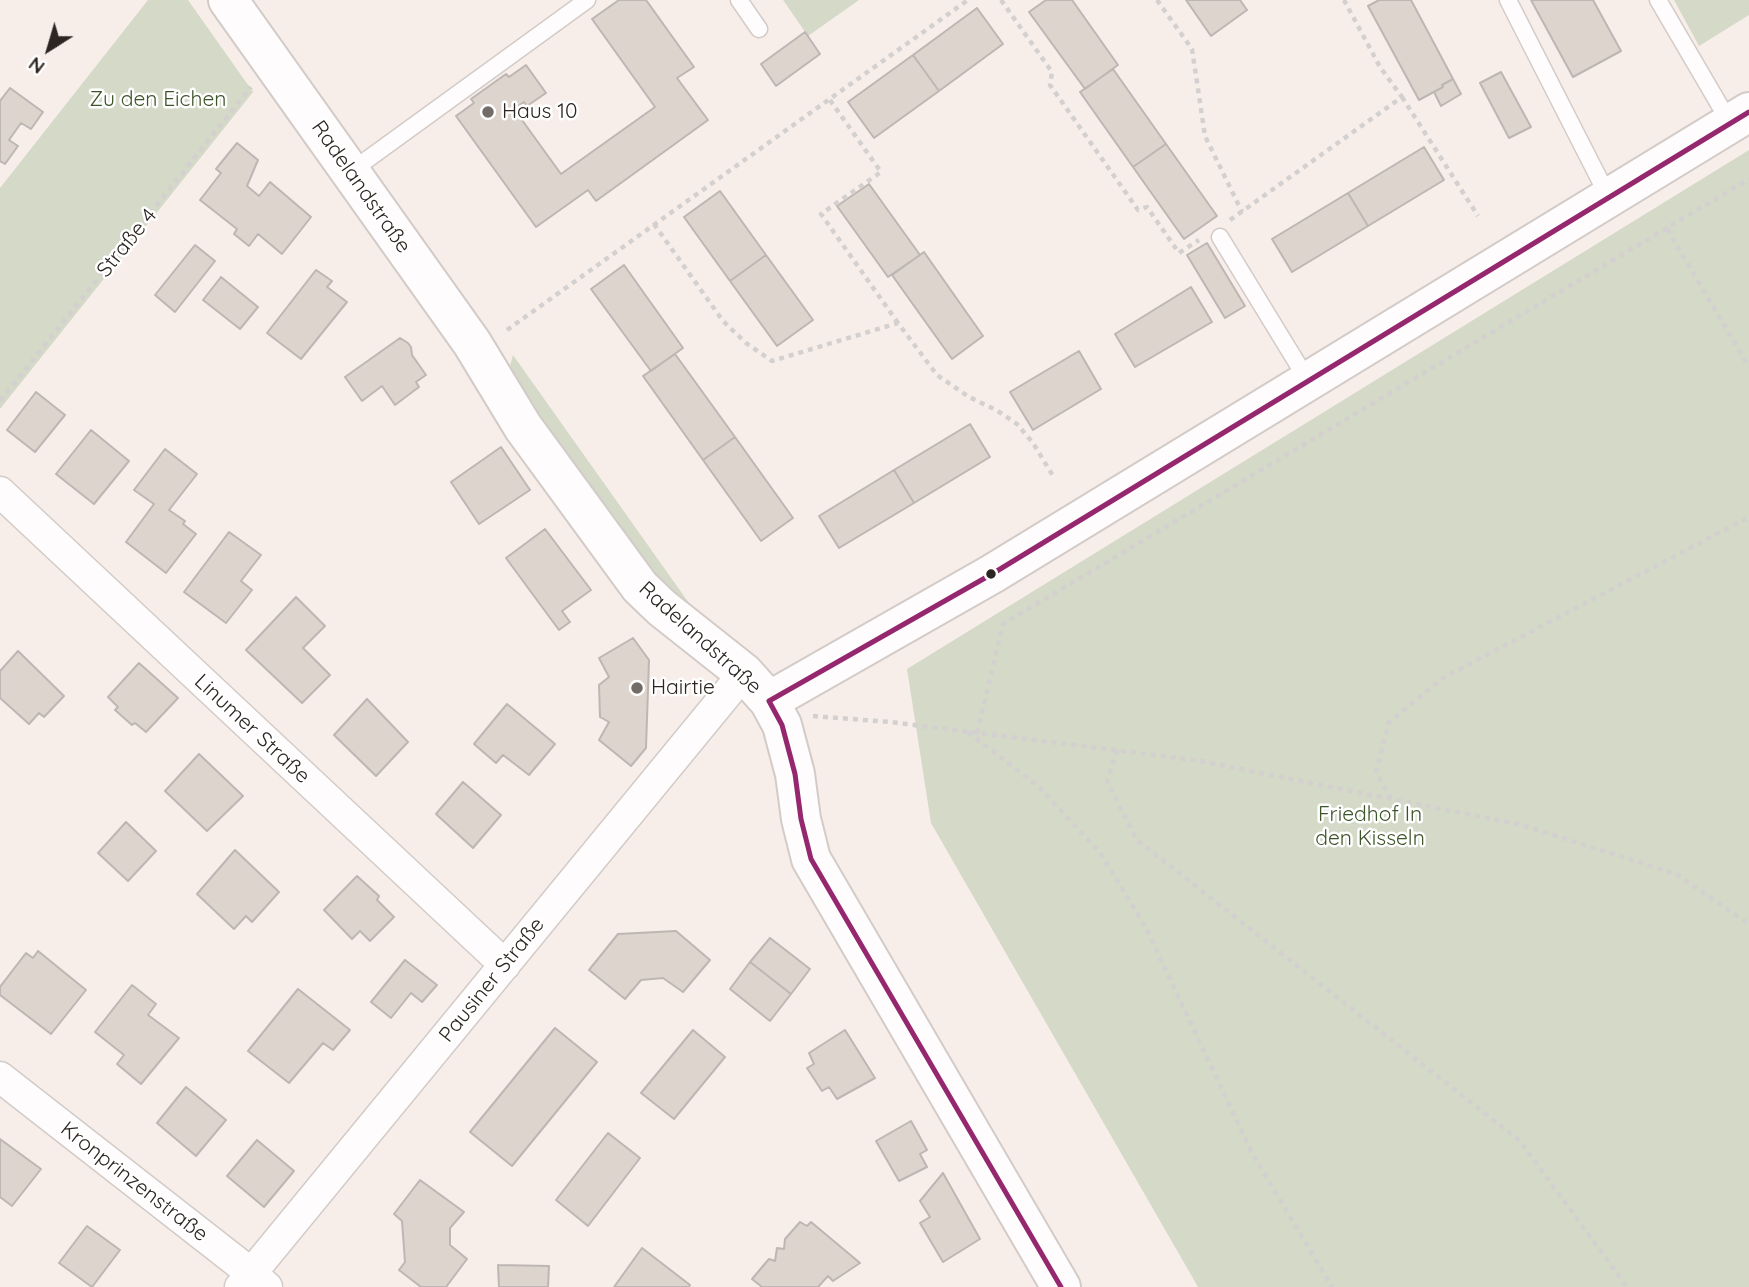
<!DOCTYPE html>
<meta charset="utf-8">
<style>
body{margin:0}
#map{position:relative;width:1749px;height:1287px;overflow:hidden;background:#f7eeea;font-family:Quicksand,sans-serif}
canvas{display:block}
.north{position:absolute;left:14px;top:14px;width:70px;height:70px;-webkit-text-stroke:5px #fff;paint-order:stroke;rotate:217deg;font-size:19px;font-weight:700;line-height:28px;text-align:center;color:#2c2521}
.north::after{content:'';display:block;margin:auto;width:24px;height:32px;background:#2c2521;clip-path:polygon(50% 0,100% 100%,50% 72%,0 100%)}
</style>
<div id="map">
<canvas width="1749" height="1287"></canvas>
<div class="north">N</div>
</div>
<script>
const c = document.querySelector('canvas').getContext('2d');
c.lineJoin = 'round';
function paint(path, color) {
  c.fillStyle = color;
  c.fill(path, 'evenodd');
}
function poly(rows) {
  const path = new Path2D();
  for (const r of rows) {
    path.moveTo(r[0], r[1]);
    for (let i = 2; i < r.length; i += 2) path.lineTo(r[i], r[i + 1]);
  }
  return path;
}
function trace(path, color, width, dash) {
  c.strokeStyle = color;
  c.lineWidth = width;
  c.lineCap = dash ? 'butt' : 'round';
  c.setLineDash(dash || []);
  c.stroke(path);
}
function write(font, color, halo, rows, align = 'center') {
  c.font = font + ' Quicksand,sans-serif';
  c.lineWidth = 5;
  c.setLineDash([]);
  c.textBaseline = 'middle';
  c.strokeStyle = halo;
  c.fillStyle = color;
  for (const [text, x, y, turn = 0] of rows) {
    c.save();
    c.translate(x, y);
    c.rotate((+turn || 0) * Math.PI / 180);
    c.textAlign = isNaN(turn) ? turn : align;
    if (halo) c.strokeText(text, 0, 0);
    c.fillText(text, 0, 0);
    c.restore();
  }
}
paint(poly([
 [148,0,188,0,253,92,0,409,0,188],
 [783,0,859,0,808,36],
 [1674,0,1749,0,1749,15,1699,46],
 [1749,150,1749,1287,1198,1287,931,823,907,669],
 [513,355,701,620,670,596,507,377]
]), '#d4d9c8');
const building = poly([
 [619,0,646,0,694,67,677,78,708,120,596,201,588,190,536,227,456,116,474,103,471,99,506,74,509,77,526,65,546,93,527,106,524,102,514,109,561,174,655,107,592,19,619,0],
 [1046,0,1072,0,1118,65,1085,89,1029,12,1046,0],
 [1186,0,1240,0,1247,10,1211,36,1186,0],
 [1379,0,1411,0,1453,79,1442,85,1443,87,1419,100,1368,6,1379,0],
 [1531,0,1593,0,1621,51,1573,77,1531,0],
 [977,8,1003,44,939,91,913,55,977,8],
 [805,32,820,54,776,86,761,64,805,32],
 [913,55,939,91,874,138,848,102,913,55],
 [1113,69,1166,144,1133,167,1080,92,1113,69],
 [1501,72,1531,127,1509,138,1480,83,1501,72],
 [1453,79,1461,94,1441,106,1434,92,1443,87,1442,85,1453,79],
 [10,88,43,112,31,129,21,123,9,140,18,146,5,164,0,161,0,101,10,88],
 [237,143,258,160,247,186,259,196,270,182,311,217,282,254,258,234,249,246,234,234,237,229,200,200,221,173,216,169,237,143],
 [1166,144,1217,216,1184,239,1133,167,1166,144],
 [1424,147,1444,180,1368,226,1348,193,1424,147],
 [869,184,920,255,888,277,837,206,869,184],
 [720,191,766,255,730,281,684,217,720,191],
 [1348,193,1368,226,1292,272,1272,239,1348,193],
 [1207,243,1245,306,1225,318,1187,255,1207,243],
 [195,245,215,261,175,312,155,295,195,245],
 [924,252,983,336,952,359,892,275,924,252],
 [766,255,813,320,777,346,730,281,766,255],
 [624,265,683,348,651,371,591,289,624,265],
 [316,270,332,281,327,287,347,302,301,359,267,333,316,270],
 [221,277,258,307,240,329,203,300,221,277],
 [1191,287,1212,322,1135,367,1115,334,1191,287],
 [400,338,408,343,411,347,412,355,426,375,416,382,419,387,395,405,382,386,362,401,345,377,400,338],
 [1079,351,1101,389,1033,430,1010,392,1079,351],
 [675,354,735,437,703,460,643,376,675,354],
 [36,392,65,415,35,452,7,430,36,392],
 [970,424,990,457,914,503,894,470,970,424],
 [91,430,129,461,94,504,56,474,91,430],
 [735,437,793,518,761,541,703,460,735,437],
 [501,447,530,490,479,524,451,482,501,447],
 [165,449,197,474,169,510,185,521,183,524,196,534,166,573,126,542,154,504,134,490,165,449],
 [894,470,914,503,839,548,819,516,894,470],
 [545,529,591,590,562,611,570,622,559,630,506,558,545,529],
 [229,532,261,555,241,581,252,590,226,623,184,592,229,532],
 [296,597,325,626,303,648,330,675,302,703,246,650,296,597],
 [633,638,649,660,646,748,631,766,599,740,609,722,600,717,599,685,609,677,599,658,633,638],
 [18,651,64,696,44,717,39,713,29,724,0,698,0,671,18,651],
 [139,663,178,698,146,732,135,723,132,725,115,710,118,707,108,697,139,663],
 [367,699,408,742,376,776,334,735,367,699],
 [507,704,555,744,529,775,503,755,496,763,474,744,507,704],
 [199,754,243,796,207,831,165,791,199,754],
 [463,782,501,815,473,848,436,814,463,782],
 [126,822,156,851,128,881,98,853,126,822],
 [235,850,279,892,252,922,246,916,234,929,197,894,235,850],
 [357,876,379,896,377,900,394,917,370,941,360,931,352,939,324,910,357,876],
 [676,931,710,960,683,992,663,978,641,980,625,999,589,970,618,934,676,931],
 [770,938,810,969,791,994,750,962,770,938],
 [38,951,86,990,51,1034,0,995,0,987,26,953,33,958,38,951],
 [405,960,437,985,422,1002,411,993,391,1018,371,1002,405,960],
 [750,962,791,994,770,1021,730,989,750,962],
 [132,985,156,1004,148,1015,179,1038,141,1084,117,1064,124,1055,95,1032,132,985],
 [298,989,350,1030,333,1050,323,1043,289,1083,248,1051,298,989],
 [555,1028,597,1062,512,1166,470,1132,555,1028],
 [693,1030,725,1057,674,1119,641,1093,693,1030],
 [845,1030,875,1078,837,1099,829,1087,822,1091,807,1068,814,1064,809,1053,845,1030],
 [186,1087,226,1120,196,1156,157,1123,186,1087],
 [911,1121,927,1150,920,1154,927,1167,899,1181,876,1141,911,1121],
 [608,1133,640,1158,588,1226,556,1200,608,1133],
 [0,1139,41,1169,12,1206,0,1197,0,1139],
 [257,1140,294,1171,264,1207,227,1176,257,1140],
 [943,1173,980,1239,943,1262,920,1223,930,1217,920,1201,943,1173],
 [420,1180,464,1212,450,1228,450,1245,467,1259,446,1287,421,1287,399,1270,405,1262,402,1221,394,1214,420,1180],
 [800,1222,807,1226,811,1222,860,1263,833,1281,828,1276,818,1287,762,1287,752,1279,769,1259,775,1261,777,1248,784,1249,785,1239,800,1222],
 [87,1226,120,1250,92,1287,59,1263,87,1226],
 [642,1248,690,1285,689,1287,614,1287,642,1248],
 [498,1265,549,1266,548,1287,499,1287,498,1265]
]);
paint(building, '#ded4ce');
trace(building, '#beb6b2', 2);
const lane = poly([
 [739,0,759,29],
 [1508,0,1609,198],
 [1658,0,1730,123],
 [350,172,587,0],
 [1220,237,1308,381]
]);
const street = poly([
 [0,492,505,965],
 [0,1077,251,1273,267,1287],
 [240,1287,744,673]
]);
const secondary = poly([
 [228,0,472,343,523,427,640,587,662,608,744,673,769,701,782,725,795,774,801,819,811,859,1061,1287],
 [769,701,992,574,1749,112]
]);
trace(lane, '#d3cbc7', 19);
trace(street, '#d3cbc7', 33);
trace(secondary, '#d3cbc7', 42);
trace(poly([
 [1001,0,1052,72,1050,85,1138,210,1147,207,1179,253,1199,240],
 [1157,0,1192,49,1205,136,1242,212],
 [1402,97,1478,216],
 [830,100,881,172,821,214,898,323],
 [1230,220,1402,97,1380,67,1344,0],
 [654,224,723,321,746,343,772,361,898,323,937,375,969,397,996,410,1017,424,1033,443,1053,476],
 [1667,229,1749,367],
 [507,330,968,0],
 [0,401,251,87],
 [813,716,890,722,1195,760,1522,825,1676,874,1749,924],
 [968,732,1038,786,1101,854,1145,926,1252,1153,1332,1287],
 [977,733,1003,624,1749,179],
 [1117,750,1107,781,1137,840,1520,1141,1627,1287],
 [1391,799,1376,772,1389,722,1443,678,1749,517]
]), '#d3d0cf', 4.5, [5, 5]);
trace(lane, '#fefcfc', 16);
trace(street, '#fefcfc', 30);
trace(secondary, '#fefcfc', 38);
trace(poly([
 [769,701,992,574,1749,112],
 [769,701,782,725,795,774,801,819,811,859,1061,1287]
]), '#95276e', 5);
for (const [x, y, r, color] of [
 [488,112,7,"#736b67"],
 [991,574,6,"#2c2521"],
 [637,688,7,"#736b67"]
]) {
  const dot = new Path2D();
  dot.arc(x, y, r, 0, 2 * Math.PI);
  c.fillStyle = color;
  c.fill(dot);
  trace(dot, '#fff', 2.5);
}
write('21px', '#3d5328', '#fff', [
 ["Zu den Eichen",158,100],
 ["Friedhof In",1370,815],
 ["den Kisseln",1370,839]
]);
write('21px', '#2c2521', '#fff', [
 ["Haus 10",502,112],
 ["Hairtie",651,688]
], 'left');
write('21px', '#2c2521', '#fff', [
 ["Radelandstraße",361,187,55],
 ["Straße 4",127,243,-51],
 ["Radelandstraße",700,638,42],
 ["Linumer Straße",252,729,43],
 ["Pausiner Straße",492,980,-51],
 ["Kronprinzenstraße",134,1182,38]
]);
</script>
